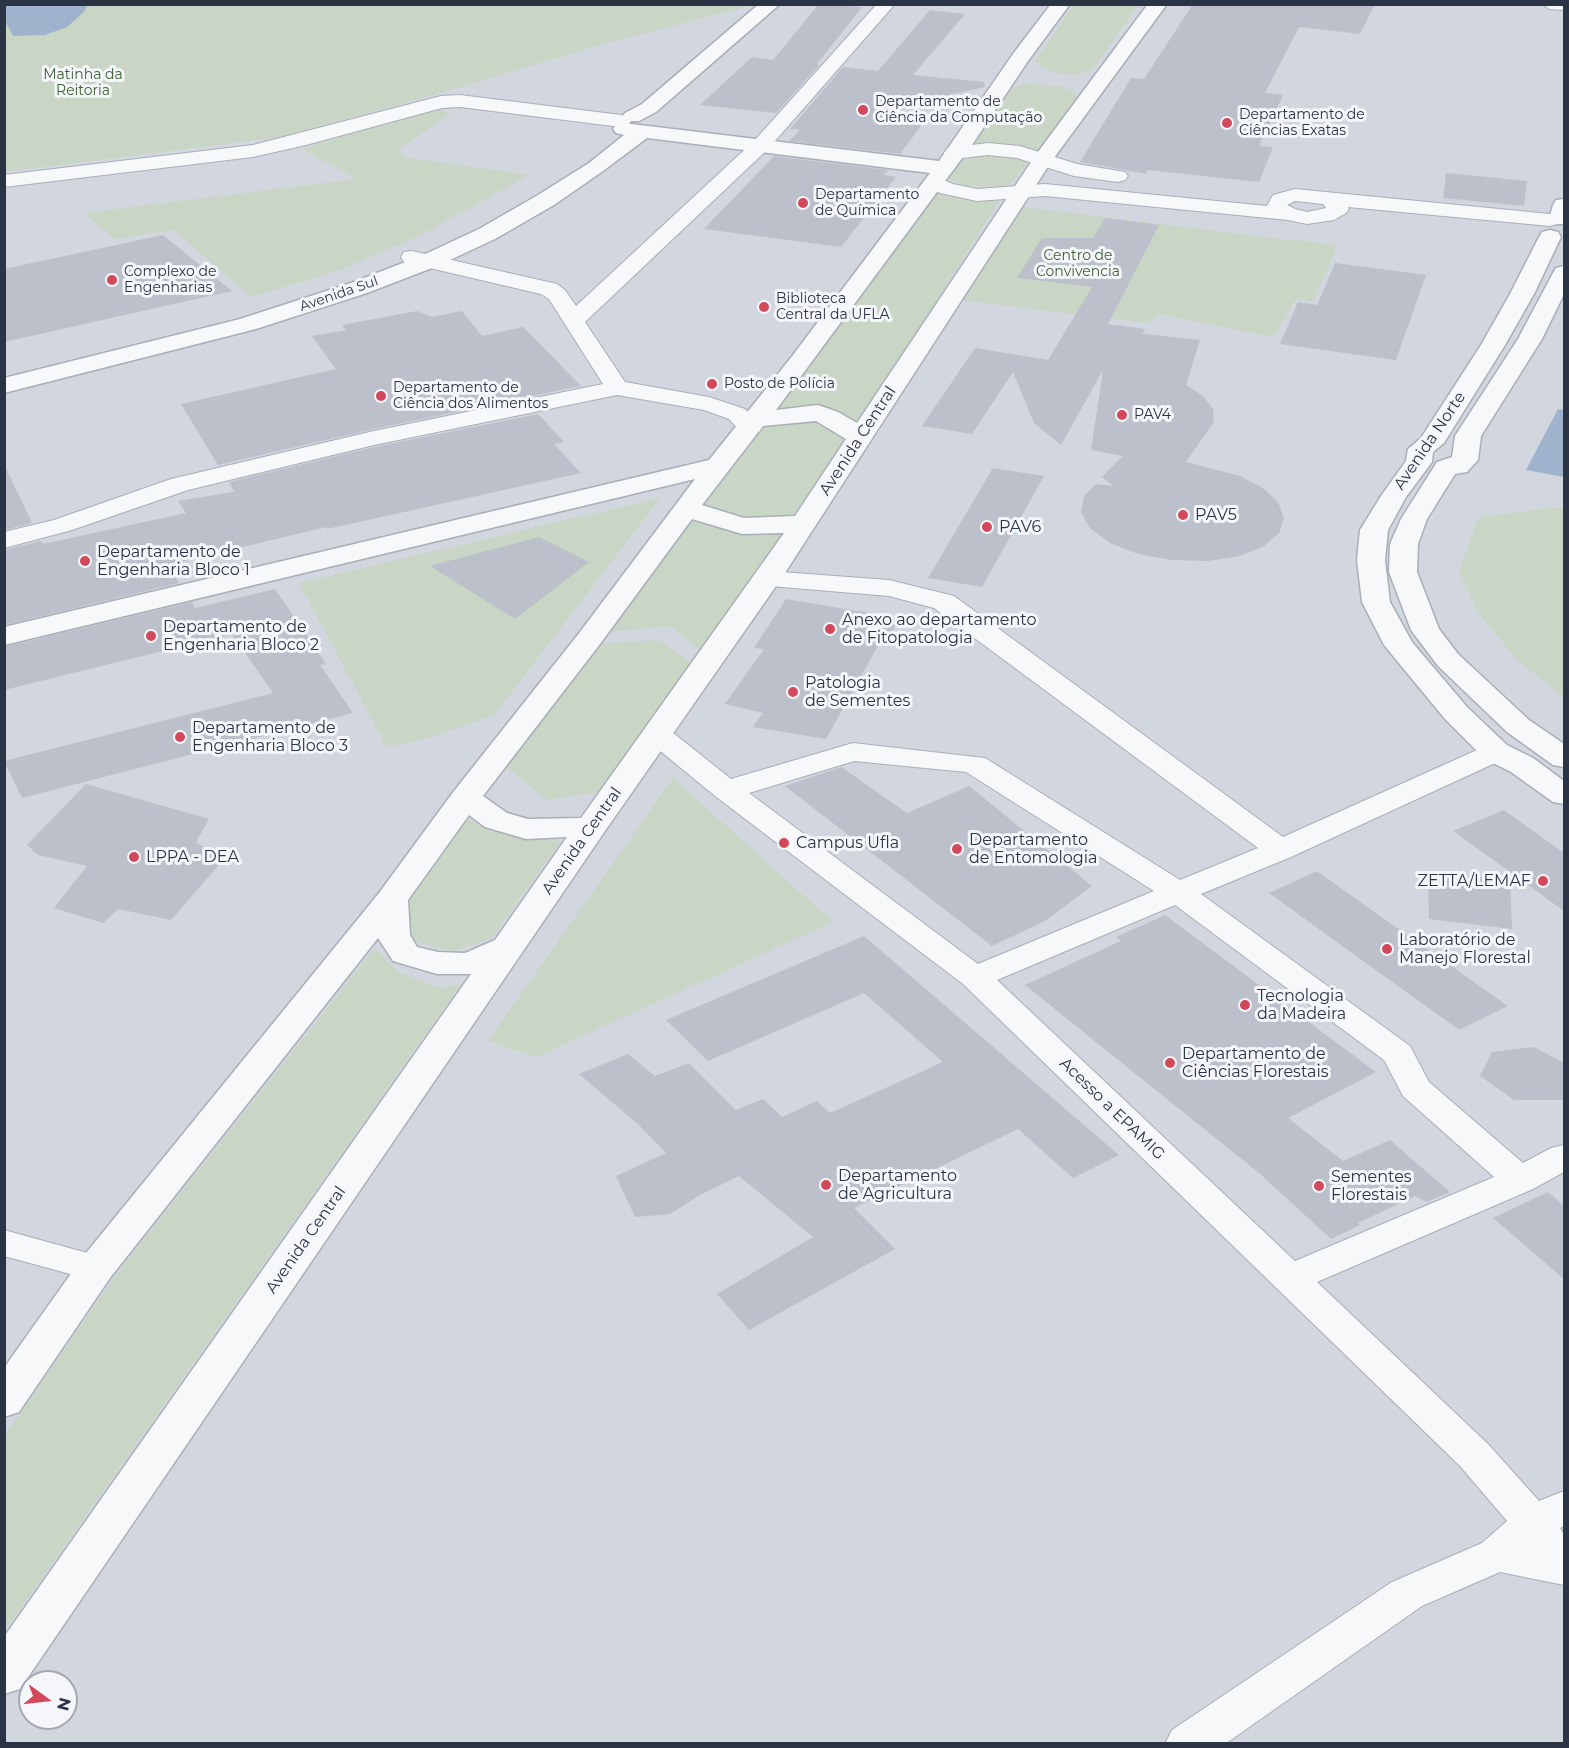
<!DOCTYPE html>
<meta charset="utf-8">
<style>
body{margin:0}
#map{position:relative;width:1569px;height:1748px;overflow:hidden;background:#e4e7ec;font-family:Montserrat,sans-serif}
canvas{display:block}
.frame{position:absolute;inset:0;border:6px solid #2b3445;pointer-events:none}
.north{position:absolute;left:18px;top:1670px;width:60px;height:60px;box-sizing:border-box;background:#f4f6f9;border:2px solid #a4a8b1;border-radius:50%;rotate:105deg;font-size:16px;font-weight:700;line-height:24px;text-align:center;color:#2b3445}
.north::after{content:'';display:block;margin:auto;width:21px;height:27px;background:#d1495b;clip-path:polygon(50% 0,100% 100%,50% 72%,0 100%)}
</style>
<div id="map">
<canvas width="1569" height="1748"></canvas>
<div class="frame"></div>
<div class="north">N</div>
</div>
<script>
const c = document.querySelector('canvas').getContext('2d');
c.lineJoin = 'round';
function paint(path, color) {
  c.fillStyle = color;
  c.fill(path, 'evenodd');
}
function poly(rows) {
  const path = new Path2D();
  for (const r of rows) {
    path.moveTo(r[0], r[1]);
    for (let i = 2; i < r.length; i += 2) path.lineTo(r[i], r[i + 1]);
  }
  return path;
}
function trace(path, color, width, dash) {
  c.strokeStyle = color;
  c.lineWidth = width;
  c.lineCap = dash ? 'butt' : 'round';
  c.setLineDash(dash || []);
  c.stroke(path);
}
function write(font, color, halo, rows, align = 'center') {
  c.font = font + ' Montserrat,sans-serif';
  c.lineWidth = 6;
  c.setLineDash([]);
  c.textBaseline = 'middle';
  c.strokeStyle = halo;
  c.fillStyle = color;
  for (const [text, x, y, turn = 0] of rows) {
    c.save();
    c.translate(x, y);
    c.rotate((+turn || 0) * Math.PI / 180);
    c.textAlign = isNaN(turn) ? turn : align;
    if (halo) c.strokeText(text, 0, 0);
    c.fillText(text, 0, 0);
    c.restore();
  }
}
paint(poly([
 [5,5,1564,5,1564,1743,5,1744],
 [30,1682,66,1682,66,1718,30,1718]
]), '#d2d6de');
paint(poly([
 [4,5,752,5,596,46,441,93,279,137,5,172],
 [1074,5,1138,5,1092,70,1077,75,1060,74,1043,68,1035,61],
 [1026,83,1063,87,1076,94,1076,99,1039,151,998,143,969,146,1012,89],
 [430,109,451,113,399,149,404,157,529,175,419,236,337,271,251,297,174,230,115,239,84,213,357,179,302,149],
 [995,153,1029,161,1009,187,966,186,947,178,961,156],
 [938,190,1002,197,857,426,768,414],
 [1022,207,1264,237,1338,245,1313,301,1295,300,1274,337,1160,314,1147,323,962,300],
 [819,416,848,437,794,518,735,519,697,506,764,422],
 [660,498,494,715,432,737,387,747,299,583],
 [1551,508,1564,508,1564,697,1517,660,1480,615,1459,571,1479,517],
 [690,514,789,527,706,654,670,626,605,632],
 [659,640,694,665,601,791,547,800,505,766,596,644],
 [673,778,833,922,536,1057,488,1041],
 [466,818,488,830,521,839,561,841,492,938,453,951,414,941,406,911,407,895],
 [375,948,398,972,440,988,461,984,5,1630,5,1435,118,1272]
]), '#c9d6c5');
paint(poly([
 [4,5,5,4,87,5,84,12,67,27,45,35,13,36,5,21],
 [1558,409,1564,410,1564,477,1526,470]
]), '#9fb4cc');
paint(poly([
 [819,4,862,7,817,64,819,65,776,113,700,105,752,57,773,60],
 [1193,4,1375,4,1360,34,1299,27,1265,93,1283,95,1259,146,1273,147,1259,182,1148,170,1146,174,1080,162,1131,78,1144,79],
 [930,10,965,14,913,75,984,82,985,87,891,107,921,126,900,154,789,141,800,130,790,129,843,67,878,71],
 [774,156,888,170,884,175,896,177,841,247,704,229],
 [1446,173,1527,181,1524,206,1443,198],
 [1105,218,1159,225,1108,324,1145,329,1143,334,1200,340,1186,385,1203,396,1213,409,1214,422,1186,462,1240,476,1263,488,1278,502,1284,518,1279,533,1264,546,1240,556,1208,561,1172,560,1138,554,1110,543,1090,528,1081,512,1084,496,1096,484,1113,486,1102,477,1123,456,1091,450,1103,370,1061,445,1034,423,1013,372,972,434,922,426,975,348,1048,360,1092,287,1017,278,1042,238,1093,238],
 [163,235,232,291,4,342,4,269],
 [1335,263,1426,275,1396,360,1280,344,1298,302,1317,305],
 [417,311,432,317,462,311,482,336,523,327,581,386,374,429,218,465,181,404,336,369,312,336,346,330,342,325],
 [538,414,564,442,554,444,581,473,327,529,326,527,168,565,179,583,4,625,4,550,41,541,43,544,186,513,178,501,234,492,229,482,374,447],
 [4,464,32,523,4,530],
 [993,468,1044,476,982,587,928,578],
 [539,537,589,562,515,619,430,566],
 [275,589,326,664,320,665,353,713,22,798,4,761,273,693,232,634,4,690,4,647,192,602,195,608],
 [786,599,899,618,885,645,879,644,826,739,753,727,763,713,725,704,764,649,754,648],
 [841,767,907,813,969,786,1092,886,1045,921,992,946,785,786],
 [86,784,209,819,196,842,224,859,171,920,118,909,103,923,54,908,87,866,38,855,27,845],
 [1504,810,1564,853,1564,911,1453,831],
 [1317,871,1370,909,1508,1006,1459,1030,1269,893],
 [1428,871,1510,880,1512,929,1429,919],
 [1165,915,1376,1072,1288,1118,1343,1161,1390,1140,1450,1192,1427,1202,1415,1196,1358,1223,1360,1225,1331,1239,1259,1173,1025,985,1121,941,1116,937],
 [864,936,1119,1155,1073,1178,1018,1129,854,1208,895,1249,749,1330,717,1294,813,1237,739,1176,700,1195,670,1214,635,1217,616,1176,666,1153,639,1125,579,1074,628,1054,655,1076,689,1063,736,1110,763,1099,782,1117,817,1101,830,1113,943,1062,864,993,708,1061,666,1020],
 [1534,1047,1564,1063,1564,1100,1514,1100,1480,1076,1492,1052],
 [1548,1192,1564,1206,1564,1279,1493,1218]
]), '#bbc0ca');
const minor = poly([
 [877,4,895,4,768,149,585,322,625,382,709,397,745,409,762,427,759,432,750,434,741,432,729,419,704,410,617,395,374,445,188,490,72,530,4,548,4,532,54,520,171,479,374,431,603,384,549,299,541,294,404,262,401,257,404,252,412,251,557,284,565,290,576,306,754,141,877,4],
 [1542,4,1564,4,1564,10,1550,9,1542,4],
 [460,95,621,115,628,117,631,121,628,125,621,127,460,107,442,108,306,145,253,157,4,187,4,175,253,145,441,96,460,95],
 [988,143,1020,146,1077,164,1125,172,1128,176,1125,180,1118,182,1074,176,1017,158,988,155,954,159,947,157,944,153,947,149,954,147,988,143],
 [934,176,953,184,977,189,1045,184,1267,206,1273,195,1295,189,1550,214,1557,216,1560,220,1557,224,1550,226,1348,207,1349,209,1346,213,1334,220,1307,224,1288,220,1045,196,977,201,940,193,927,186,924,182,927,178,934,176],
 [1295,201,1323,204,1326,208,1307,212,1295,209,1287,205,1295,201],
 [767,571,889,580,954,596,1283,837,1486,746,1496,743,1506,746,1511,752,1506,758,1291,857,1201,894,1410,1046,1429,1082,1523,1163,1551,1148,1564,1145,1564,1172,1533,1189,1317,1282,1488,1444,1539,1501,1564,1491,1564,1526,1560,1528,1564,1535,1564,1585,1500,1572,1422,1606,1225,1744,1165,1744,1172,1730,1392,1582,1482,1543,1507,1521,1460,1466,963,984,715,796,647,740,642,734,647,728,657,725,667,728,731,779,853,743,985,758,1180,880,1258,848,934,608,889,596,758,585,754,579,758,573,767,571],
 [854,761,966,772,1154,891,978,964,749,793,854,761],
 [1175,905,1384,1060,1403,1096,1494,1177,1295,1261,997,980,1175,905],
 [4,1230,109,1259,115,1268,109,1277,96,1281,4,1256,4,1230]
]);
const tertiary = poly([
 [759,4,780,4,656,112,639,121,625,121,622,117,625,113,642,104,759,4],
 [1051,4,1070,4,1028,61,974,142,776,410,818,405,838,412,857,423,1035,156,1148,4,1167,4,1051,162,781,579,605,831,20,1689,4,1694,4,1637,471,974,437,974,393,961,378,938,110,1278,19,1412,4,1417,4,1368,82,1258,379,893,454,791,580,632,695,479,4,645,4,627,709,460,793,355,930,173,647,138,603,171,554,205,495,239,437,266,367,293,256,329,4,393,4,378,240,319,351,283,421,256,479,229,538,195,589,163,624,135,616,133,613,129,616,125,623,123,939,161,1013,54,1051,4],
 [816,421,846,439,795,516,744,518,702,505,763,426,816,421],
 [692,519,742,534,784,533,581,818,528,819,507,813,483,796,600,644,692,519],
 [469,815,485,827,526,839,567,837,495,940,465,953,438,952,417,947,410,935,408,900,469,815],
 [1564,199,1564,224,1552,224,1549,219,1553,205,1556,200,1564,199],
 [1550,230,1558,232,1561,237,1534,294,1505,345,1444,443,1433,452,1432,462,1406,497,1388,530,1385,560,1390,602,1412,642,1467,707,1507,745,1533,758,1564,781,1564,804,1553,802,1511,772,1485,759,1445,719,1384,645,1362,602,1357,560,1360,530,1381,496,1406,461,1408,449,1421,438,1481,345,1510,294,1539,237,1542,232,1550,230],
 [1564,266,1564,294,1542,339,1481,436,1478,460,1467,472,1455,474,1427,519,1418,544,1417,572,1439,629,1458,654,1529,720,1564,744,1564,767,1553,765,1507,732,1438,666,1411,630,1389,572,1390,544,1401,519,1437,462,1452,457,1455,436,1518,339,1553,273,1556,268,1564,266]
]);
trace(minor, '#a9aeb7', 2);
trace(tertiary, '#a9aeb7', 3);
paint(minor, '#f7f8fa');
paint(tertiary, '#f7f8fa');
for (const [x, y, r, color] of [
 [863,110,6,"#d1495b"],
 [1227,123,6,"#d1495b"],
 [803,203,6,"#d1495b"],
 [112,280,6,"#d1495b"],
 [764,307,6,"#d1495b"],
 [712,384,6,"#d1495b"],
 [381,396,6,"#d1495b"],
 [1122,415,6,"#d1495b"],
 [1183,515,6,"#d1495b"],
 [987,527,6,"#d1495b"],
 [85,561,6,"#d1495b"],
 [830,629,6,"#d1495b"],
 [151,636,6,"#d1495b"],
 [793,692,6,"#d1495b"],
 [180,737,6,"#d1495b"],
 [784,843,6,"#d1495b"],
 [957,849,6,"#d1495b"],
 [134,857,6,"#d1495b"],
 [1543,881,6,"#d1495b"],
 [1387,949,6,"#d1495b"],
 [1245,1005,6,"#d1495b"],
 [1170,1063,6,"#d1495b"],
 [826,1185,6,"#d1495b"],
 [1319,1186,6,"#d1495b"]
]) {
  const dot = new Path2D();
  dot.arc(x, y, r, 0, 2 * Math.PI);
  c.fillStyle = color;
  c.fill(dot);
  trace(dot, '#f4f6f9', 2);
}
write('14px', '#3f6138', '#f4f6f9', [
 ["Matinha da",83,75],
 ["Reitoria",83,91],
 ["Centro de",1078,256],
 ["Convivencia",1078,272]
]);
write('14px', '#2b3445', '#f4f6f9', [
 ["Departamento de",875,102],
 ["Ciência da Computação",875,118],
 ["Departamento de",1239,115],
 ["Ciências Exatas",1239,131],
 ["Departamento",815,195],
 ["de Química",815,211],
 ["Complexo de",124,272],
 ["Engenharias",124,288],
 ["Biblioteca",776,299],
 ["Central da UFLA",776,315],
 ["Posto de Polícia",724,384],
 ["Departamento de",393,388],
 ["Ciência dos Alimentos",393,404],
 ["PAV4",1134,415]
], 'left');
write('14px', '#2b3445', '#f4f6f9', [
 ["Avenida Sul",339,294,-19]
]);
write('16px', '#2b3445', '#f4f6f9', [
 ["Avenida Central",858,441,-57],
 ["Avenida Norte",1430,441,-56],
 ["Avenida Central",582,841,-55],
 ["Acesso a EPAMIG",1112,1109,44],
 ["Avenida Central",306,1240,-55]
]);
write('16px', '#2b3445', '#f4f6f9', [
 ["PAV5",1195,515],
 ["PAV6",999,527],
 ["Departamento de",97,552],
 ["Engenharia Bloco 1",97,570],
 ["Anexo ao departamento",842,620],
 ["de Fitopatologia",842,638],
 ["Departamento de",163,627],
 ["Engenharia Bloco 2",163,645],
 ["Patologia",805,683],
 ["de Sementes",805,701],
 ["Departamento de",192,728],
 ["Engenharia Bloco 3",192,746],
 ["Departamento",969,840],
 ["de Entomologia",969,858],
 ["Campus Ufla",796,843],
 ["LPPA - DEA",146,857],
 ["ZETTA/LEMAF",1531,881,"right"],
 ["Laboratório de",1399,940],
 ["Manejo Florestal",1399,958],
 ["Tecnologia",1257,996],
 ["da Madeira",1257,1014],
 ["Departamento de",1182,1054],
 ["Ciências Florestais",1182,1072],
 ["Departamento",838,1176],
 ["de Agricultura",838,1194],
 ["Sementes",1331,1177],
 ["Florestais",1331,1195]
], 'left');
</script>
